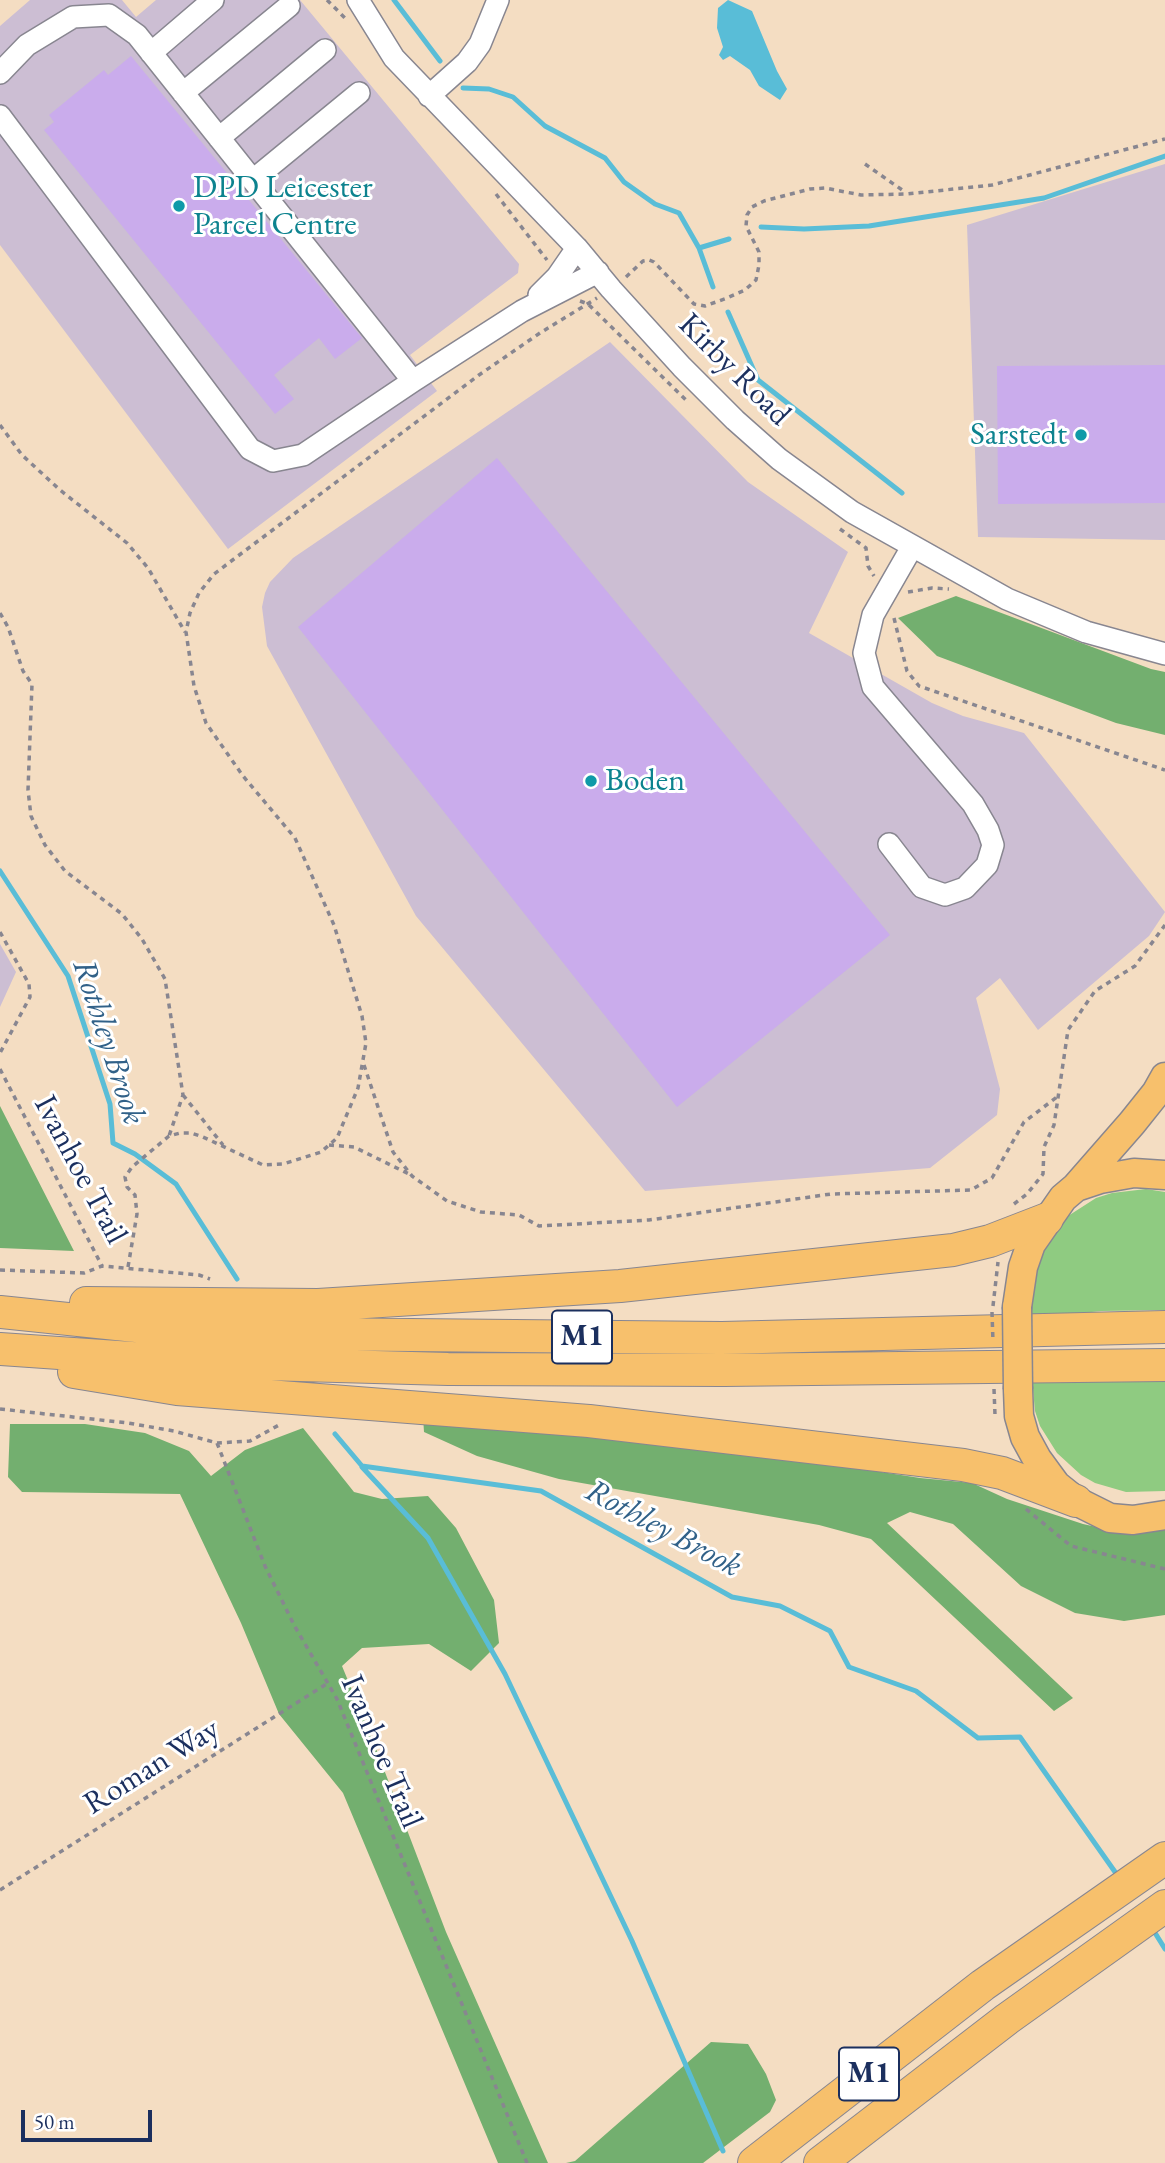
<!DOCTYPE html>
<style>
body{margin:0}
#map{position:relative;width:1165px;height:2163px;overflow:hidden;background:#f4ddc2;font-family:"EB Garamond",serif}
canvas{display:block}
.scale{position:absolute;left:21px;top:2110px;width:131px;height:32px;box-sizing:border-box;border:4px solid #1b2f5e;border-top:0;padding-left:9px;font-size:21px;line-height:24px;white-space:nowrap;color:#1b2f5e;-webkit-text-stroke:5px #fff;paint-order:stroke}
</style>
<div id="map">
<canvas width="1165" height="2163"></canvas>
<div class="scale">50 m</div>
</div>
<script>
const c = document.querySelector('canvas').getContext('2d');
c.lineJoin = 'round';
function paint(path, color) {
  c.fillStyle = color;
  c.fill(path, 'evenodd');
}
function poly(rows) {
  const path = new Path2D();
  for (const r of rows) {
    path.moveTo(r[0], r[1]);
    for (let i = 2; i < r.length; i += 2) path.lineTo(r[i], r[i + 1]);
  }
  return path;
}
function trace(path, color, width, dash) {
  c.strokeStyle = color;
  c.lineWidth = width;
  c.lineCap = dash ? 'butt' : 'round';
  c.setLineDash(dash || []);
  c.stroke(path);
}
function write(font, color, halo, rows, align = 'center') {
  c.font = font + ' "EB Garamond",serif';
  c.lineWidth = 6;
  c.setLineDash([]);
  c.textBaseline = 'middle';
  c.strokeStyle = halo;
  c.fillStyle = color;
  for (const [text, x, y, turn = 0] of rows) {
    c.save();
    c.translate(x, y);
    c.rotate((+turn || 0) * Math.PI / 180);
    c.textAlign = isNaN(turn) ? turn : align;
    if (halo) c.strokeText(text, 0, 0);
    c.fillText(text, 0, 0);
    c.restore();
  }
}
paint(poly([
 [30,0,122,0,136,17,156,0,300,0,519,264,518,273,410,355,437,391,228,549,0,245,0,26],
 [1165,164,1165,540,978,537,967,225],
 [610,342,748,482,848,552,809,633,932,703,963,716,1024,733,1165,912,1149,936,1038,1030,1000,978,976,998,1000,1089,997,1115,930,1168,645,1191,416,916,267,646,262,607,265,593,270,582,293,558],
 [0,944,16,972,0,1007]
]), '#ccbed3');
paint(poly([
 [1146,1189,1165,1192,1165,1310,1102,1311,1031,1318,1030,1289,1038,1256,1056,1228,1068,1216,1096,1198,1112,1193],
 [1165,1376,1165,1491,1126,1492,1095,1483,1081,1475,1057,1453,1040,1426,1035,1411,1032,1379]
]), '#8fcb81');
paint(poly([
 [956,596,1151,669,1165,672,1165,735,1116,723,937,656,898,618],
 [0,1106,74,1251,0,1248],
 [423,1416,830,1464,920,1478,972,1483,1007,1499,1083,1524,1128,1534,1165,1527,1165,1615,1124,1621,1075,1613,1021,1586,953,1524,910,1512,887,1523,1073,1698,1054,1711,871,1539,819,1525,559,1479,477,1456,424,1432],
 [10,1424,85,1424,145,1433,189,1451,211,1476,245,1450,303,1428,354,1492,382,1499,428,1496,456,1528,494,1600,499,1643,471,1671,429,1644,362,1648,342,1666,375,1746,446,1932,548,2163,498,2163,343,1793,279,1714,241,1623,180,1494,22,1492,8,1477],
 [711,2042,748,2044,766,2074,776,2100,770,2112,703,2163,566,2163,575,2161]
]), '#73af6f');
paint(poly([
 [728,0,752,11,777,71,787,89,780,100,759,86,750,70,730,56,723,60,719,55,723,47,717,28,718,8]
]), '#59bdd7');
trace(poly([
 [394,0,440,61],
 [463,88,489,89,513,97,545,126,605,158,624,182,655,204,679,213,699,248,713,287],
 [761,227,804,229,869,226,1044,198,1165,156],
 [699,248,729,239],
 [728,312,758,380,902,493],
 [0,871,68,976,110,1104,113,1143,135,1154,176,1184,237,1279],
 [335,1434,362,1466,541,1491,732,1597,780,1606,830,1631,849,1667,916,1691,978,1738,1020,1737,1120,1879],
 [362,1467,428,1538,505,1674,632,1941,723,2151],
 [1152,1928,1165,1949]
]), '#59bdd7', 5);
paint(poly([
 [131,56,362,338,335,359,319,338,274,375,294,399,275,414,44,130,54,122,49,115,104,70,108,75],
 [1165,365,1165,503,998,504,997,366],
 [497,458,890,935,677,1107,298,627]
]), '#caacec');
const minor = poly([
 [358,0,394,58,577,248,611,289,682,367,735,420,779,459,852,512,1007,599,1086,632,1165,654],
 [151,53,213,0],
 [0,73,27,45,73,17,109,15,137,35,413,381],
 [183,93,289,6],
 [429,96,467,62,480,44,498,0],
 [0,116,250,449,273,461,303,455,413,381,522,311,598,272],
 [219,138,325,50],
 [253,180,359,93],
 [539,295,557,277,577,248],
 [889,844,922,887,945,895,965,888,987,865,993,845,988,830,973,804,873,687,864,653,873,615,912,547]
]);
const major = poly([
 [1076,1187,1132,1123,1156,1093,1165,1077],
 [1017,1307,1023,1267,1031,1244,1063,1198,1076,1187,1100,1179,1134,1173,1165,1175],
 [1018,1389,1019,1416,1025,1437,1037,1459,1056,1485,1076,1501,1110,1518,1133,1520,1165,1515]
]);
const highway = poly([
 [86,1303,318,1305,620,1286,953,1250,990,1241,1047,1219],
 [0,1312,203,1333,722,1338,1165,1327],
 [0,1349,190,1362,448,1369,724,1370,1165,1365],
 [74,1372,177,1389,589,1421,963,1465,1002,1473,1076,1501],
 [754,2163,983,1985,1165,1858],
 [820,2163,1007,2019,1165,1906]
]);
trace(minor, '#888690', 24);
trace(major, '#888690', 31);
trace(highway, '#888690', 34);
trace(poly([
 [327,0,348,21],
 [865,164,905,192],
 [496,194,547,260],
 [626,277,643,261,649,260,654,262,694,304,705,306,727,298,745,290,756,280,759,265,759,252,746,226,747,215,752,207,764,201,810,189,825,188,861,195,907,194,992,185,1165,139],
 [580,301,588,304,689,403],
 [0,425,22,455,60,490,127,543,148,568,185,632],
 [840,529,866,548,868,566,874,576],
 [908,592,932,588,949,589],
 [0,613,8,627,23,671,32,684,28,790,31,816,45,845,65,871,122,914,142,939,165,979,183,1095,169,1136],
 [894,618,907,671,919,686,1165,770],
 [0,932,29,984,30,997,0,1053],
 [364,1065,393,1152,412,1176,447,1201,481,1212,519,1215,539,1226,649,1220,831,1194,971,1190,992,1178,1024,1122,1057,1097],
 [0,1069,102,1266],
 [183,1095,223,1145],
 [329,1145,354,1147,411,1175],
 [1014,1204,1027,1194,1043,1174,1044,1147,1054,1125,1068,1030,1095,991,1135,966,1165,925],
 [128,1267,137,1214,135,1195,127,1187,125,1177,132,1167,169,1136,180,1133,191,1133,203,1137,263,1165,283,1164,321,1152,337,1138,358,1088,366,1043,362,1016,334,925,295,838,243,776,206,723,194,686,186,632,190,613,199,593,214,574,479,375,540,333,597,298],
 [0,1270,84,1273,102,1266,199,1275,210,1279],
 [993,1306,998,1262],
 [0,1409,128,1423,174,1431,217,1443,250,1441,279,1425,281,1422],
 [217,1443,265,1566,294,1625,337,1699,527,2163],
 [1026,1509,1071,1546,1165,1569],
 [0,1890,328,1683]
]), '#888690', 3.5, [5, 5]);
trace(minor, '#fff', 21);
trace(major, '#f7c06c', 28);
trace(highway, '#f7c06c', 32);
const majorBridge = poly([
 [1017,1307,1018,1389]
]);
trace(majorBridge, '#888690', 31, []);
trace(poly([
 [992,1312,993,1342],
 [994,1389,995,1415]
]), '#888690', 3.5, [5, 5]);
trace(majorBridge, '#f7c06c', 28);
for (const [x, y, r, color] of [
 [179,206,7,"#0f9aa8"],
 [1081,435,7,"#0f9aa8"],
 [591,781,7,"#0f9aa8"]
]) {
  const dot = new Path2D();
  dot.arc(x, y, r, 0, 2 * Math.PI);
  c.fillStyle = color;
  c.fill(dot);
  trace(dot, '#fff', 2.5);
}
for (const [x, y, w] of [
 [582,1337,60],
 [869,2074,60]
]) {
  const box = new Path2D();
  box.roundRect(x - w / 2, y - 26.5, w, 53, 5);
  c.fillStyle = '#fff';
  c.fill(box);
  trace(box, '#1b2f5e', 2);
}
write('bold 30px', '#1b2f5e', null, [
 ["M1",582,1337],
 ["M1",869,2074]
]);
write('32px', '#0d838f', '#fff', [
 ["DPD Leicester",193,188],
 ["Parcel Centre",193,225],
 ["Sarstedt",1067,435,"right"],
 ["Boden",605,781]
], 'left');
write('32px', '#1b2f5e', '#fff', [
 ["Kirby Road",734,370,45],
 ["Ivanhoe Trail",80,1170,62],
 ["Ivanhoe Trail",381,1752,67],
 ["Roman Way",152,1767,-32]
]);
write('italic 33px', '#316188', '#fff', [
 ["Rothley Brook",108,1042,72],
 ["Rothley Brook",663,1529,28]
]);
</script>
